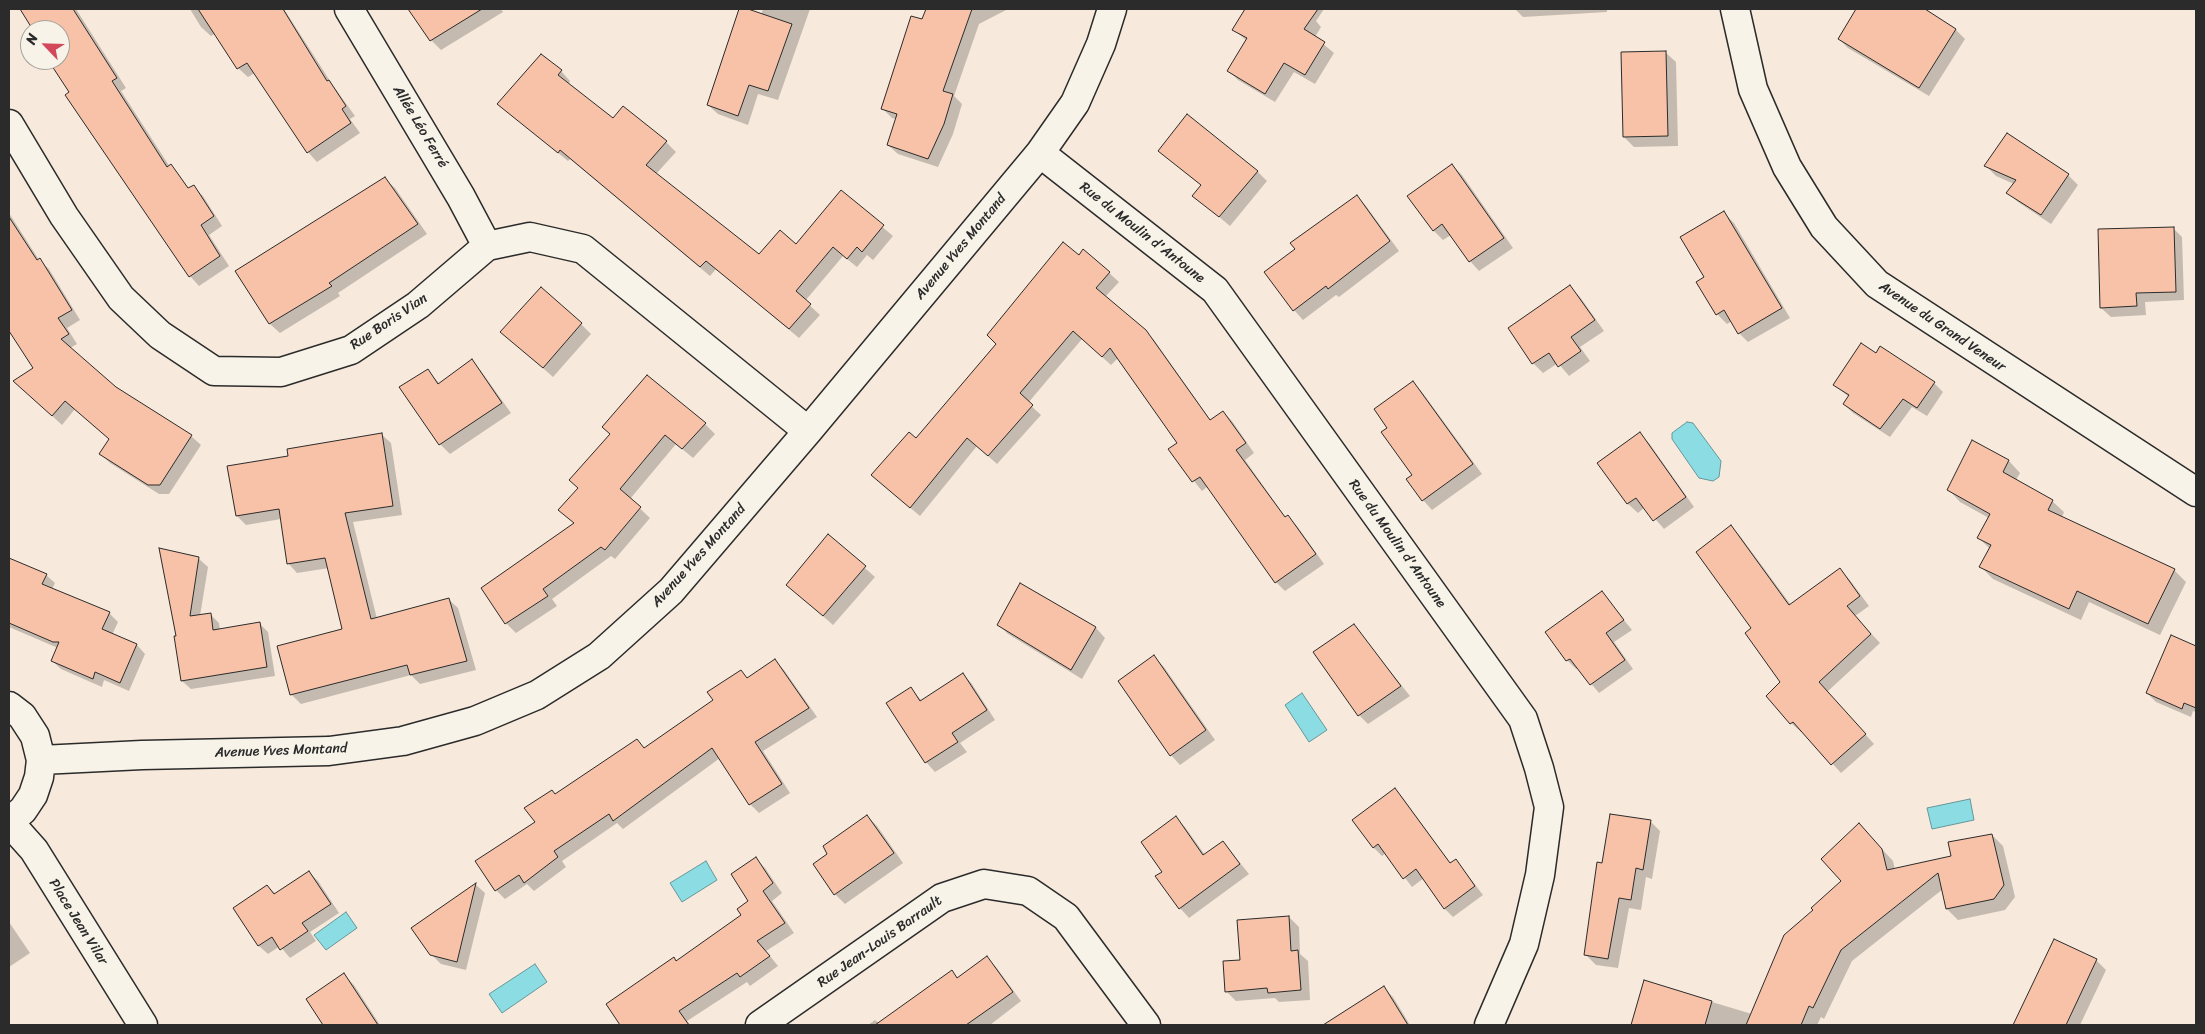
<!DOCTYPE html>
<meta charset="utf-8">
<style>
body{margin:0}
#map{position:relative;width:2205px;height:1034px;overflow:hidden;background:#f7e9db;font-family:Sriracha,sans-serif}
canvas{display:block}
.frame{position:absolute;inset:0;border:10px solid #2b2b2b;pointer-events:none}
.north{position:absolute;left:20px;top:20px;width:50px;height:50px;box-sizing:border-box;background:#f7f3e8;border:1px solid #a5a39c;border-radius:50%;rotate:294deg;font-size:14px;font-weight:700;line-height:20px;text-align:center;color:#2b2b2b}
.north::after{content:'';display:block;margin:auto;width:18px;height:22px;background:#d1495b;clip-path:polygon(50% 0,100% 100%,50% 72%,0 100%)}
</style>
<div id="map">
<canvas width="2205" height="1034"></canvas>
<div class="frame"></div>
<div class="north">N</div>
</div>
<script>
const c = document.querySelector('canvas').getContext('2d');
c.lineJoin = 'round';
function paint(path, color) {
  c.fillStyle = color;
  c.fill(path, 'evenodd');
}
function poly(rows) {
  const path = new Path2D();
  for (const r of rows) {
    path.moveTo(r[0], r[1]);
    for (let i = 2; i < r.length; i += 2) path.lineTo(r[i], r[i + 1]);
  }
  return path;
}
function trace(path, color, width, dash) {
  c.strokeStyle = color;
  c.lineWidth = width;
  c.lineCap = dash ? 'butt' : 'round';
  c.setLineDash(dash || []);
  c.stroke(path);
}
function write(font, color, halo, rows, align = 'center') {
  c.font = font + ' Sriracha,sans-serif';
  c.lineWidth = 4;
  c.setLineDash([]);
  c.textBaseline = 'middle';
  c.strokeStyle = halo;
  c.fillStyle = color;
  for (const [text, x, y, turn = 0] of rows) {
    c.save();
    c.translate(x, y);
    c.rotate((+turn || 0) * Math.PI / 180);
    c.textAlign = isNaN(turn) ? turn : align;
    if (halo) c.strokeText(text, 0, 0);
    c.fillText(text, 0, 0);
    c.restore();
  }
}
const water = poly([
 [1687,422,1693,423,1721,461,1719,477,1713,481,1699,478,1672,439,1672,433,1687,422],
 [1302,693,1327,730,1309,742,1285,705,1302,693],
 [1970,799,1974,820,1932,829,1927,808,1970,799],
 [706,861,717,880,682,902,670,883,706,861],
 [346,912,357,928,326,950,314,935,346,912],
 [535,964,547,982,502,1013,489,994,535,964]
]);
paint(water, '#8cdde3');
trace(water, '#659699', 1);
paint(poly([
 [21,9,76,9,126,88,121,91,170,167,180,176,189,189,194,187,203,196,222,226,209,235,229,266,199,286,190,276,132,190,124,181,50,60,60,60,60,30,35,30],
 [190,9,284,9,332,84,355,116,350,119,360,133,317,162,308,152,255,73,248,77,238,68,216,33,211,36,201,27],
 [427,9,501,9,503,12,441,50,431,40,415,16],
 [741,9,761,15,763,9,810,9,778,100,758,94,748,125,718,114,708,105],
 [927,9,1008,9,979,24,954,96,962,104,953,134,938,167,898,154,888,145,896,119,892,118,882,108],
 [1247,9,1324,9,1316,21,1321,27,1315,37,1334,53,1315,84,1294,72,1275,102,1238,80,1229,71,1247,41,1234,30],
 [1515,9,1607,9,1607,12,1523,17],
 [1858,9,1890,9,1909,20,1916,9,1921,9,1956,30,1965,39,1929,96,1848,48,1839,39],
 [1666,53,1676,62,1678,146,1634,147,1624,137],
 [561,71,570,81,568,85,613,119,623,107,666,142,676,152,656,174,759,256,796,246,841,192,893,236,873,260,867,255,857,267,843,256,805,301,820,315,799,338,716,269,710,276,570,159,568,161,509,113],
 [2008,134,2068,175,2078,185,2051,224,2018,202,2008,193,2014,184,1996,176,1986,166],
 [1170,160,1257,171,1267,181,1230,226,1194,196,1202,186],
 [1452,165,1462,175,1513,248,1479,271,1470,261,1451,235,1443,240,1434,231],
 [385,179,395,188,427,234,338,293,340,296,280,333,270,324,236,271],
 [1357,197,1366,206,1399,251,1339,297,1336,295,1303,320,1294,310,1266,272,1296,249],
 [9,213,39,260,49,269,80,320,67,328,77,344,70,348,115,388,191,436,201,445,169,494,159,494,110,463,101,454,110,440,75,409,62,425,15,382,34,368,9,329,9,319,20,312,9,294],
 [1724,213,1734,223,1790,318,1748,342,1739,333,1732,321,1727,324,1717,314,1706,277],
 [2173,228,2182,237,2184,300,2145,302,2146,315,2111,317,2101,308],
 [1084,250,1119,282,1105,297,1154,340,1211,421,1223,412,1232,421,1254,453,1245,460,1286,518,1288,517,1297,526,1324,564,1285,591,1276,582,1208,486,1202,491,1169,450,1179,443,1118,358,1111,365,1082,339,1028,403,1041,415,997,464,977,446,920,516,882,484,916,439],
 [1570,287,1580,297,1604,331,1580,347,1590,361,1569,376,1558,363,1543,373,1533,363,1509,329],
 [581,324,591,334,553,377,502,332],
 [1881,348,1934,383,1943,392,1927,416,1912,407,1890,437,1853,413,1844,404,1849,397,1834,385,1876,355],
 [472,361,481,371,511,413,450,454,440,444,428,371,440,384],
 [1413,383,1422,392,1482,474,1432,510,1423,500,1413,475,1389,429],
 [705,424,715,434,693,458,676,444,630,499,650,518,615,559,611,556,552,599,557,606,516,633,506,623,482,588,575,524,560,510,579,489,611,435],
 [381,434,391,443,402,515,353,522,377,619,448,599,458,608,476,670,420,684,411,675,301,704,291,694,343,630,329,568,297,573,288,563,281,519,246,525,237,516,289,457],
 [1640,434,1649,443,1694,507,1664,529,1645,507,1638,513,1628,504,1599,464],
 [2009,461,2020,473,2016,480,2052,501,2064,512,2062,517,2174,570,2186,582,2160,635,2089,602,2081,620,1993,579,1981,567,1990,549,1979,538,1989,518,1960,502,1949,490],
 [1731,527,1740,536,1791,605,1840,570,1849,579,1869,606,1855,616,1880,643,1827,692,1874,744,1841,773,1803,731,1801,732,1791,723,1782,683,1753,628],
 [828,536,875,577,833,625,788,585],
 [161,550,199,559,208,567,200,616,210,614,219,623,220,630,259,623,268,632,275,676,191,689,182,681,178,637],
 [9,559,46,575,55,583,52,589,109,613,118,622,112,635,137,645,145,654,129,691,104,680,102,687,61,669,52,661,58,648,9,627],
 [1021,585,1096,628,1105,638,1082,679,1008,634,998,624],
 [1602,593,1632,630,1614,642,1633,669,1599,693,1578,668,1576,669,1567,660],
 [1354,626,1410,696,1368,724,1359,715],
 [2172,637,2196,648,2196,712,2193,711,2191,717,2156,702,2147,693],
 [1154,657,1164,667,1215,740,1180,765,1171,755],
 [775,661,784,670,817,717,763,751,790,793,759,813,750,804,720,758,623,829,617,823,562,861,566,867,534,891,527,884,505,899,496,890,536,822,552,791,556,795,637,741,645,749,715,700,741,672,748,679],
 [963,674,972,684,995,720,960,743,967,752,935,772,926,762,911,689,922,701],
 [1395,790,1403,798,1451,864,1456,860,1483,895,1453,917,1445,909,1424,878,1412,887,1386,853,1382,856,1374,848,1354,820],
 [867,816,877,826,903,863,845,904,835,894,829,854],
 [1176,818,1185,827,1205,855,1223,842,1249,874,1189,918,1180,908],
 [1650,821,1660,831,1652,879,1646,877,1641,910,1629,908,1618,968,1596,965,1586,955,1603,864],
 [1992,835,2003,846,2015,897,2005,910,1958,920,1947,909,1943,889,1852,961,1824,1019,1821,1017,1817,1025,1632,1025,1645,982,1752,1014,1815,911,1843,882,1870,836,1893,861,1895,870,1952,857],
 [756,859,765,868,782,893,772,901,794,933,766,951,778,966,750,986,747,982,687,1021,690,1025,639,1025,619,996,676,962,743,915,750,901],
 [309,872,318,881,339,913,310,932,316,941,290,958,280,946,268,954,259,946,267,886,276,894],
 [476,885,485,893,466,970,441,964,431,954,413,928],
 [1289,917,1299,927,1300,954,1308,961,1310,1000,1279,1002,1275,998,1236,1001,1226,991,1241,961],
 [9,922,30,953,9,967],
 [2055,941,2096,960,2106,970,2080,1025,2015,1025],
 [986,958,996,967,1021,1001,990,1025,868,1025,875,1020,880,1024,951,972,959,979],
 [344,975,354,985,380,1025,325,1025,307,1000],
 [1384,988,1393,997,1410,1025,1326,1025]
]), '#0003');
const building = poly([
 [20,9,73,9,117,78,112,81,167,167,171,164,188,188,194,185,214,216,201,225,220,256,189,277,65,95,69,92,48,60,60,60,60,30,33,30,20,9],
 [198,9,283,9,327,81,329,80,346,106,342,109,351,123,307,153,247,63,237,69,198,9],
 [408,9,482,9,430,41,408,9],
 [739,9,748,9,792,24,768,91,749,85,738,116,707,105,739,9],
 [926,9,972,9,943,91,953,94,944,124,928,159,887,145,897,114,881,109,911,16,922,19,926,9],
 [1245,9,1318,9,1304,29,1325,42,1305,75,1284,63,1265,94,1227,71,1247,38,1232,30,1245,9],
 [1856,9,1925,9,1956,29,1919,88,1838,39,1856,9],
 [1666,51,1668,136,1623,137,1621,52,1666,51],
 [541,54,562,70,558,75,613,118,623,106,667,141,646,165,759,254,780,230,796,244,841,190,884,225,862,252,857,247,847,259,833,247,796,291,811,304,789,329,706,261,700,267,560,150,558,153,497,104,541,54],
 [1187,114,1258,171,1219,217,1192,196,1201,185,1158,151,1187,114],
 [2007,133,2069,174,2041,215,2006,193,2016,180,1984,166,2007,133],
 [1452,164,1504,238,1469,262,1442,224,1433,231,1407,196,1452,164],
 [385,177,418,224,329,283,332,286,269,324,235,271,385,177],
 [1357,195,1390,241,1328,289,1326,286,1293,311,1264,272,1295,249,1290,243,1357,195],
 [1724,211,1782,308,1738,334,1724,310,1716,315,1696,282,1704,277,1680,237,1724,211],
 [9,217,37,260,40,258,72,310,58,318,69,334,61,339,116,387,192,435,160,485,148,485,99,454,109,439,65,401,52,416,13,381,33,368,9,331,9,217],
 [2174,227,2176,292,2136,293,2137,306,2100,308,2098,229,2174,227],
 [1063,242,1079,255,1083,249,1110,272,1096,288,1146,330,1210,420,1223,411,1246,443,1236,450,1285,517,1288,515,1316,554,1275,583,1200,477,1192,482,1168,449,1177,443,1110,348,1102,357,1073,331,1020,393,1033,405,988,456,967,438,910,508,871,475,909,432,916,438,996,344,987,335,1063,242],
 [1570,285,1595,320,1571,337,1581,351,1558,367,1549,353,1532,364,1508,328,1570,285],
 [541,287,582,323,543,368,500,332,541,287],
 [1861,343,1876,353,1880,346,1935,382,1917,408,1903,399,1880,429,1843,404,1849,395,1833,385,1861,343],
 [472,359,502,403,439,445,399,387,428,369,438,384,472,359],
 [647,375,706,423,682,449,665,435,620,489,641,507,605,550,601,547,543,589,548,596,505,624,481,588,574,523,558,510,578,488,569,480,610,434,602,427,647,375],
 [1413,381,1473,464,1422,501,1406,479,1412,475,1381,432,1387,428,1374,409,1413,381],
 [1640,432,1686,497,1653,521,1636,498,1627,504,1597,463,1640,432],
 [382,433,393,506,345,513,371,619,449,598,467,661,410,675,407,665,290,695,277,646,342,629,325,558,287,564,279,509,236,516,227,466,288,456,287,449,382,433],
 [1972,440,2009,460,2003,472,2053,500,2048,510,2175,569,2148,624,2077,591,2069,609,1979,567,1991,545,1977,538,1990,514,1947,490,1972,440],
 [1731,525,1789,605,1840,568,1860,596,1847,606,1871,634,1819,682,1866,734,1831,765,1793,722,1790,724,1766,696,1780,682,1745,633,1751,628,1696,552,1731,525],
 [828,534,866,566,823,616,786,585,828,534],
 [159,548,199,557,190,616,211,613,213,630,260,622,267,667,181,681,174,636,176,636,159,548],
 [9,558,47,574,42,584,110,612,102,629,137,644,120,683,95,672,93,679,51,661,59,642,53,642,9,623,9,558],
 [1020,583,1096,627,1071,670,997,625,1020,583],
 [1602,591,1624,620,1606,633,1625,660,1590,685,1570,659,1566,661,1545,632,1602,591],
 [1354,624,1401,686,1358,716,1313,652,1354,624],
 [2171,635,2196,646,2196,708,2184,703,2182,709,2146,693,2171,635],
 [1154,655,1206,730,1170,756,1118,681,1154,655],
 [775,659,809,708,755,742,782,784,749,805,712,748,613,821,609,814,554,851,558,857,524,883,519,875,495,891,475,861,535,822,524,808,552,790,555,794,637,739,644,748,713,700,707,692,741,670,747,678,775,659],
 [963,673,987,710,952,733,958,742,925,763,886,703,911,687,920,701,963,673],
 [1395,788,1450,863,1456,859,1475,886,1444,909,1416,869,1403,879,1378,844,1373,848,1352,820,1395,788],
 [1610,814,1651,820,1643,870,1636,868,1631,900,1619,898,1608,959,1584,955,1597,862,1602,863,1610,814],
 [867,815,894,853,834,895,813,864,827,854,823,846,867,815],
 [1176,816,1203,855,1223,841,1240,864,1179,909,1155,876,1162,872,1141,842,1176,816],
 [1859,823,1882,849,1887,870,1951,856,1948,842,1992,834,2004,885,1994,899,1946,909,1938,873,1841,950,1813,1008,1809,1006,1801,1025,1746,1025,1784,935,1813,910,1811,908,1841,881,1821,859,1859,823],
 [756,857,773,883,763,891,785,923,757,941,770,956,740,977,737,973,679,1011,689,1025,620,1025,606,1004,674,957,676,961,741,915,737,909,748,901,731,874,756,857],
 [309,871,331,904,302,923,308,931,280,950,272,937,258,946,233,908,267,885,274,894,309,871],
 [476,883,457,962,430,955,411,928,476,883],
 [1289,916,1291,951,1298,950,1301,990,1268,993,1267,988,1225,992,1223,961,1240,960,1237,920,1289,916],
 [2054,939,2097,959,2066,1025,2013,1025,2054,939],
 [987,956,1013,992,966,1025,875,1025,952,970,957,978,987,956],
 [344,973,378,1025,323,1025,306,999,344,973],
 [1644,980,1712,1001,1705,1025,1631,1025,1644,980],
 [1384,986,1408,1025,1323,1025,1384,986]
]);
paint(building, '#f7c2a8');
trace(building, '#2b2b2b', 1);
const minor = poly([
 [349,9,461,197,487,246],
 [1735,9,1753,89,1787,167,1824,227,1877,284,2196,492],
 [9,124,64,216,121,298,160,335,214,371,281,372,351,350,418,305,487,246,530,237,583,249,808,431],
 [1040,153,1215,290,1523,719,1539,768,1549,807,1540,875,1524,944,1489,1025],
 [9,706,22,716,35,736,41,760,39,777,33,795,23,810,9,822,34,850,143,1025],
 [41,760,142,755,329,751,403,741,475,721,537,695,599,656,671,591,808,431,1040,153,1075,103,1101,44,1112,9],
 [760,1025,942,898,984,884,1028,891,1066,917,1146,1025]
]);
trace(minor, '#2b2b2b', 31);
trace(minor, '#f7f3e8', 28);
write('14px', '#2b2b2b', '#f7f3e8', [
 ["Allée Léo Ferré",420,127,59],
 ["Rue du Moulin d'Antoune",1142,233,38],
 ["Avenue Yves Montand",961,247,-50],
 ["Rue Boris Vian",389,322,-34],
 ["Avenue du Grand Veneur",1942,327,34],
 ["Rue du Moulin d'Antoune",1397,544,54],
 ["Avenue Yves Montand",699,556,-48],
 ["Avenue Yves Montand",281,751,-2],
 ["Place Jean Vilar",78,922,58],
 ["Rue Jean-Louis Barrault",880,942,-35]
]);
</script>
